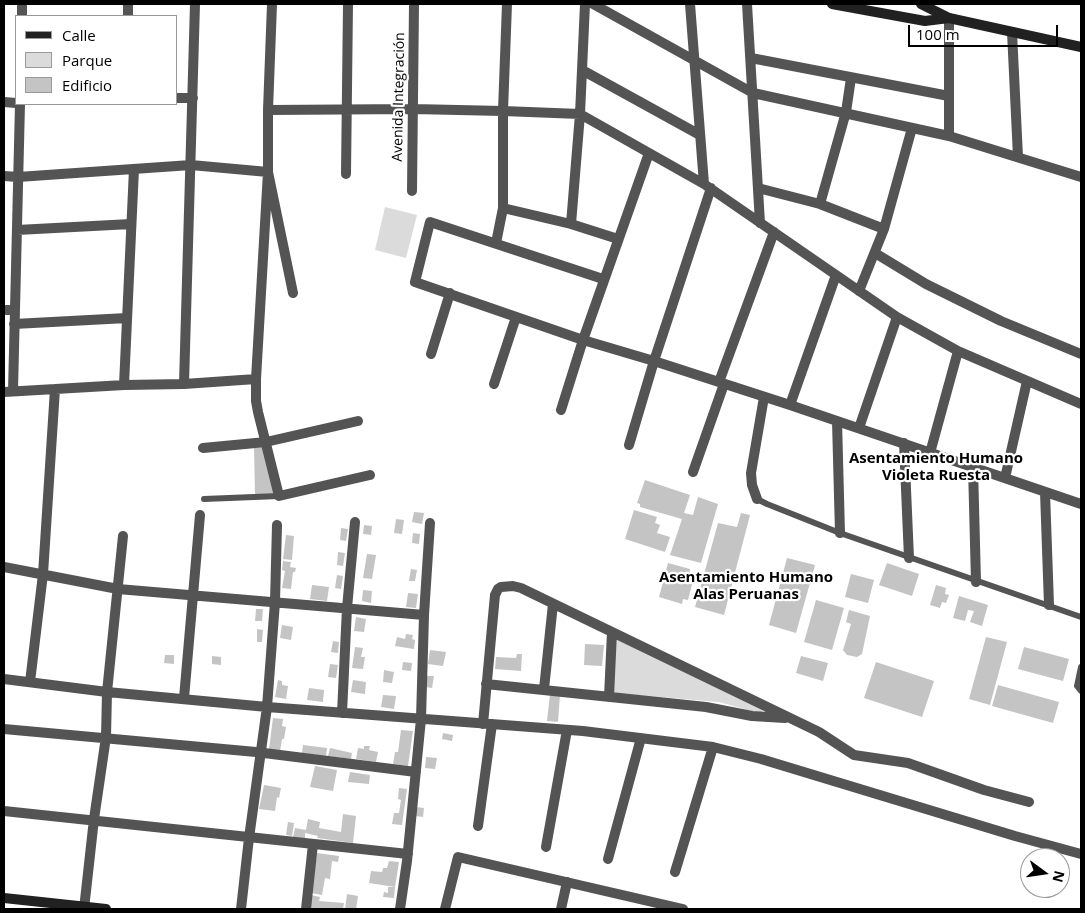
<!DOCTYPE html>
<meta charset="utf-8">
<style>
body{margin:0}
#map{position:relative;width:1085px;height:913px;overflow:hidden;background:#fff;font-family:"Open Sans",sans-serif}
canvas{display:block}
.frame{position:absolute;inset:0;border:5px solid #000;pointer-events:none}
.legend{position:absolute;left:15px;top:15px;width:162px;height:90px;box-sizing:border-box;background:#fff;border:1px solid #999;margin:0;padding:6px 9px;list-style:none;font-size:15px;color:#000}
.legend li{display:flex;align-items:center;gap:10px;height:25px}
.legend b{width:25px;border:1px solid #999}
.north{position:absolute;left:1020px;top:848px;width:50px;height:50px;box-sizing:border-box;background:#fff;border:1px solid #999;border-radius:50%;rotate:104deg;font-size:14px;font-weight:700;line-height:20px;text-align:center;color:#000}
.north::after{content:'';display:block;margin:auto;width:18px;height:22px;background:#000;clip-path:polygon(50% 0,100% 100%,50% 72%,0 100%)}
.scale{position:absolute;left:908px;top:25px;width:150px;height:22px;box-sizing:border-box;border:2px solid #000;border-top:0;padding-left:6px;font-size:15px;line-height:18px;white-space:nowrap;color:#000;-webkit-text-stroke:4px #fff;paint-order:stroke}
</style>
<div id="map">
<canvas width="1085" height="913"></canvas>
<div class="frame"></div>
<ul class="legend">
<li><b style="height:6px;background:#212121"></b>Calle</li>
<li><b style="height:14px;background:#dbdbdb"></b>Parque</li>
<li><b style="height:14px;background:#c4c4c4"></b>Edificio</li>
</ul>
<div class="north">N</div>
<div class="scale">100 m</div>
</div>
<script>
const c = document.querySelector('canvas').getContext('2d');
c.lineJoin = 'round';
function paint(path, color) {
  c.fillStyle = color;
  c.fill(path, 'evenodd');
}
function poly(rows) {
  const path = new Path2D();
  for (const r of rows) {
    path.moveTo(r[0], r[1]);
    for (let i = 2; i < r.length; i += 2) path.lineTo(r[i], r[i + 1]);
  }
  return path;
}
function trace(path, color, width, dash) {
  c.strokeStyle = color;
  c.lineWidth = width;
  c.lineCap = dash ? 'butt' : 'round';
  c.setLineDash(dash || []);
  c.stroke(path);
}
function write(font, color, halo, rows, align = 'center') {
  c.font = font + ' "Open Sans",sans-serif';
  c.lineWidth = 4.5;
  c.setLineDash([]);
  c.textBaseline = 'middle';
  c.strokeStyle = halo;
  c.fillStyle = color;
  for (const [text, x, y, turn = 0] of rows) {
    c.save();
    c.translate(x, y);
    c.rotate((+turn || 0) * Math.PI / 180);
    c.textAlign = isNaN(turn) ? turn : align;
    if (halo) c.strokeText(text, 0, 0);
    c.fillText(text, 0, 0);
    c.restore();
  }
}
paint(poly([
 [385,207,417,215,406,258,375,250],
 [615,639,762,710,762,714,719,702,612,693]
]), '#dbdbdb');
paint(poly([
 [265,447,275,494,255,494,254,448],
 [645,480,690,495,684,513,693,515,698,497,718,504,701,563,670,555,682,519,640,507,640,504,637,503],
 [634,510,657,517,655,523,660,525,657,533,670,537,665,552,625,539],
 [414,512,424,513,422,524,412,522],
 [741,513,750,515,724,615,695,607,718,523,737,527],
 [396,519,404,520,402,534,394,533],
 [364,525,372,526,371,535,363,534],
 [341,528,348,529,346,541,340,540],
 [413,533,420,534,419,544,412,543],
 [286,535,294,536,292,560,283,559],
 [338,552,345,553,343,566,337,565],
 [367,554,376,555,372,579,363,578],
 [787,558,815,565,796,633,769,625],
 [283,561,291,562,290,567,296,568,295,572,293,572,291,589,282,588,285,571,282,570],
 [668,563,690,569,689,576,694,577,688,600,683,599,682,604,659,597],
 [887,563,919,574,912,596,879,585],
 [411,569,417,570,415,581,409,581],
 [851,574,874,580,868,603,845,597],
 [337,575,343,576,341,589,335,588],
 [312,585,329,587,327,601,310,599],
 [936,585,946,588,945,594,949,595,946,603,942,602,940,608,930,605],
 [363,590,372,591,371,603,362,601],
 [408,593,418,594,416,608,406,607],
 [959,596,988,605,982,626,970,622,974,611,968,610,965,621,953,618],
 [816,600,844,608,832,650,804,642],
 [256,609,263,609,262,621,255,621],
 [849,610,870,616,862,654,857,657,847,655,843,650,851,624,846,622],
 [356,617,366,619,364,632,354,631],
 [282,625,293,627,291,640,280,638],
 [257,629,263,630,262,642,257,642],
 [406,634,413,635,412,639,415,640,414,649,395,646,397,637,405,639],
 [986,637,1007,642,990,705,969,699],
 [333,641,339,642,338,653,331,652],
 [585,644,604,645,602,666,584,665],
 [355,647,363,648,361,657,365,657,363,669,352,668],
 [1024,647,1069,659,1063,681,1018,669],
 [430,650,446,652,443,666,428,664],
 [517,654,522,654,521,671,495,669,496,657,516,658],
 [165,655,174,655,174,664,164,663],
 [212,656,221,657,221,665,212,664],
 [801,656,828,663,823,681,796,673],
 [403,662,412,663,411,671,402,670],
 [876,662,934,681,922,717,864,698],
 [330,664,338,665,336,678,328,677],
 [384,670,394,672,392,683,383,682],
 [427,676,434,676,432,688,426,687],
 [278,680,282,681,282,685,288,686,286,699,275,697],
 [353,680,366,682,365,694,351,692],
 [998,685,1059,702,1053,723,992,706],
 [309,688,324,690,323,702,307,700],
 [550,694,560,695,558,722,547,721],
 [383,695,396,696,394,709,381,707],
 [273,718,283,719,282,726,286,727,284,739,282,739,280,751,269,749],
 [401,730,413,731,408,766,393,764,395,752,398,752],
 [443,733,453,735,452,741,442,739],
 [303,745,327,748,326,756,302,753],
 [364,746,370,746,369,750,378,752,376,762,356,759,358,748,364,749],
 [330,748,352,753,351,759,328,756],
 [426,757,437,758,435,769,425,768],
 [315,766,337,770,333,791,310,787],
 [350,772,370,775,369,784,348,782],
 [264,785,281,788,279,798,277,797,275,811,259,809],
 [399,788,407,789,402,825,392,824,394,813,399,813,401,800,398,799],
 [416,807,424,808,423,817,415,816],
 [343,814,356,816,353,843,317,838,318,836,305,833,305,839,293,837,295,828,306,830,308,819,320,822,319,828,341,832],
 [288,822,294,823,292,836,286,835],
 [317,853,339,856,338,862,332,861,330,879,325,878,322,895,311,893],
 [389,861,399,862,395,887,369,883,371,871,382,872,383,868,387,868],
 [388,887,395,887,394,898,383,897,384,892,388,893],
 [347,894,358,896,356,909,345,909],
 [311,895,320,897,319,901,344,903,343,909,311,909]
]), '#c4c4c4');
trace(poly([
 [204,499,279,496],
 [757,499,767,504,840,533,1081,617],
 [1081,667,1077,686,1081,691]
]), '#545454', 6);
trace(poly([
 [272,4,268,110,268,172,256,379,256,401,258,412,279,496,370,475],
 [593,4,753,93,949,136,1081,177],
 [690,4,704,184],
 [747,4,760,223],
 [22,16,22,4],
 [128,16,128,4],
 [1012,32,1018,157],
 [751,58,949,96],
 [582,70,700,135],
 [176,98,193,98],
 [4,102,16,103],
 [268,110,413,109,503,111,580,114,704,184,897,317,958,351,1081,404],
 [949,136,949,18],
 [346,174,348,4],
 [4,176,18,177,191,165,268,172,293,293],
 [758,188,820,204,884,229],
 [412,191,414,4],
 [820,204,846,112,851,78],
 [503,208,571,224,618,239],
 [571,224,580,114,585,4],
 [17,230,131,224],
 [496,243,503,208,503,111,507,4],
 [875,253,926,284,1001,321,1081,354],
 [603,279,430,222,415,282,583,340,654,361,790,405,1081,504],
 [859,291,884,229,912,128],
 [4,310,14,310],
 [14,324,127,318],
 [431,354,450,293],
 [719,382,774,232],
 [184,384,195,4],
 [494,384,516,317],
 [124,385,134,169],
 [13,391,20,104],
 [4,392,124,385,184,384,256,379],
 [790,405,836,275],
 [561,410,583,340,649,153],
 [837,421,840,533],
 [859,428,897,317],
 [904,443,909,558],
 [629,445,654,361,711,188],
 [203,448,266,442,358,421],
 [930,453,958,351],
 [973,467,976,582],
 [693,472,724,384],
 [1005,478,1027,381],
 [1045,492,1049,605],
 [757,499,752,485,751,473,764,397],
 [4,567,118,589,424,615],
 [4,679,107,692,267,707,583,731,713,747,761,759,1015,836,1081,854],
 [30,682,43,574,55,389],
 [486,684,706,707,752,716,785,718],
 [544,689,553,604],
 [609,697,612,632],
 [184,698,200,515],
 [342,713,347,608,355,522],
 [483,724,495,595,498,589,501,587,513,586,521,588,819,732,854,755,908,763,984,790,1029,802],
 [4,729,256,752,416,772],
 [4,811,408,854],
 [478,826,492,724],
 [546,847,567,730],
 [608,859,641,738],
 [675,872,713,747],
 [84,909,94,819,106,737,107,692,123,536],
 [241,909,249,838,267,707,275,602,277,525],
 [306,909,313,844],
 [400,909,407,861,421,719,424,615,430,523],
 [445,909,458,857,683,909],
 [561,909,567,882]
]), '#545454', 10);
trace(poly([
 [832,4,925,21,949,18],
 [921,4,949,18,1081,47],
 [4,898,106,909]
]), '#212121', 10);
write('14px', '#000', '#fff', [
 ["Avenida Integración",399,97,-89]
]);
write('bold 15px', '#000', '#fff', [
 ["Asentamiento Humano",936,459],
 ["Violeta Ruesta",936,476],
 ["Asentamiento Humano",746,578],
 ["Alas Peruanas",746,595]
]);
</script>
